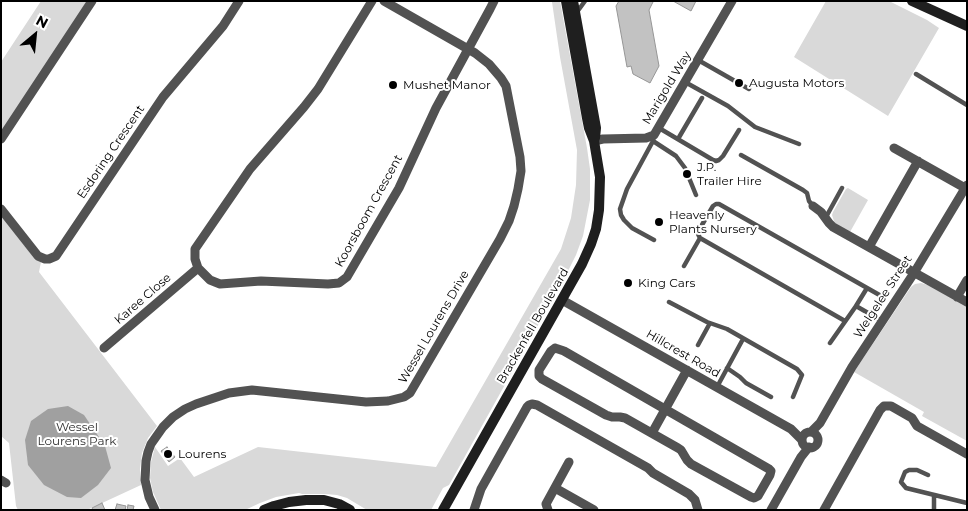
<!DOCTYPE html>
<style>
body{margin:0}
#map{position:relative;width:968px;height:511px;overflow:hidden;background:#fff;font-family:Montserrat,sans-serif}
canvas{display:block}
.frame{position:absolute;inset:0;border:2px solid #000;pointer-events:none}
.north{position:absolute;left:10px;top:10px;width:50px;height:50px;-webkit-text-stroke:4px #fff;paint-order:stroke;rotate:28deg;font-size:14px;font-weight:700;line-height:20px;text-align:center;color:#000}
.north::after{content:'';display:block;margin:auto;width:18px;height:22px;background:#000;clip-path:polygon(50% 0,100% 100%,50% 72%,0 100%)}
</style>
<div id="map">
<canvas width="968" height="511"></canvas>
<div class="frame"></div>
<div class="north">N</div>
</div>
<script>
const c = document.querySelector('canvas').getContext('2d');
c.lineJoin = 'round';
function paint(path, color) {
  c.fillStyle = color;
  c.fill(path, 'evenodd');
}
function poly(rows) {
  const path = new Path2D();
  for (const r of rows) {
    if (r.length === 3) {
      path.moveTo(r[0] + r[2], r[1]);
      path.arc(r[0], r[1], r[2], 0, 2 * Math.PI);
      continue;
    }
    path.moveTo(r[0], r[1]);
    for (let i = 2; i < r.length; i += 2) path.lineTo(r[i], r[i + 1]);
  }
  return path;
}
function trace(path, color, width, dash) {
  c.strokeStyle = color;
  c.lineWidth = width;
  c.lineCap = dash ? 'butt' : 'round';
  c.setLineDash(dash || []);
  c.stroke(path);
}
function write(font, color, halo, rows, align = 'center') {
  c.font = font + ' Montserrat,sans-serif';
  c.lineWidth = 4;
  c.setLineDash([]);
  c.textBaseline = 'middle';
  c.strokeStyle = halo;
  c.fillStyle = color;
  for (const [text, x, y, turn = 0] of rows) {
    c.save();
    c.translate(x, y);
    c.rotate((+turn || 0) * Math.PI / 180);
    c.textAlign = isNaN(turn) ? turn : align;
    if (halo) c.strokeText(text, 0, 0);
    c.fillText(text, 0, 0);
    c.restore();
  }
}
paint(poly([
 [41,1,88,1,1,132,1,62],
 [560,1,587,148,590,169,590,200,583,236,576,255,565,277,449,485,443,488,431,510,367,510,347,498,337,495,325,494,302,494,299,493,276,497,260,503,245,510,161,510,153,492,150,478,151,462,155,447,168,466,180,458,194,477,258,447,436,467,561,249,571,218,576,185,577,150,560,57,552,2],
 [826,1,889,1,927,20,939,28,888,116,794,57],
 [848,188,868,200,850,232,836,224,834,221,832,215,833,212,846,189],
 [1,215,34,258,41,262,39,272,157,426,148,438,142,453,140,469,141,485,87,510,18,510,16,506,9,443,1,436],
 [921,283,928,285,967,306,967,441,922,416,924,412,854,372,911,287,915,284]
]), '#d9d9d9');
paint(poly([
 [68,406,84,415,105,446,111,468,98,485,81,498,67,497,44,485,28,465,25,440,31,421,48,409]
]), '#a0a0a0');
const building = poly([
 [619,1,652,1,653,2,649,10,659,66,650,83,633,74,631,66,627,67,616,6,619,1],
 [673,1,696,1,691,11,673,1],
 [167,447,175,457,169,462,161,451,167,447],
 [102,503,105,510,93,510,92,508,102,503],
 [117,504,126,506,125,510,115,510,117,504],
 [128,505,134,506,133,510,127,510,128,505]
]);
paint(building, '#c2c2c2');
trace(building, '#969696', 1);
trace(poly([
 [577,12,585,1],
 [698,60,749,89],
 [916,74,967,105],
 [685,82,728,106,755,127,799,144],
 [659,128,713,160,716,161,719,160,723,156,739,130],
 [678,139,702,98],
 [653,141,676,156,685,168,696,195],
 [741,155,803,190,807,193,809,201,813,206],
 [826,217,842,188],
 [654,240,632,228,624,220,621,215,620,209,627,189,653,141,654,136],
 [684,266,700,238],
 [867,288,856,306,882,321],
 [669,302,707,322,727,329,797,369,802,375,793,397],
 [845,321,700,238,698,234,699,230,713,206,716,204,719,204,883,297],
 [830,343,856,306],
 [698,345,710,323],
 [727,368,740,377,746,383,771,397],
 [717,387,743,339],
 [928,475,917,470,909,470,905,472,901,482,906,488,967,503],
 [934,510,934,495]
]), '#525252', 4.5);
trace(poly([
 [372,1,318,89,304,107,250,169,195,249,195,259,198,268,210,280,220,284,261,281,328,284,339,283,347,277,399,188,436,108,490,9,494,1],
 [1,139,92,1],
 [594,141,603,139,646,138,654,135,732,1],
 [894,148,965,188],
 [813,206,821,212,829,223,833,227,967,302],
 [1,209,38,256,45,259,49,259,56,256,163,97,223,26,239,1],
 [869,247,918,161],
 [957,297,967,280],
 [562,300,791,429,802,440],
 [104,348,198,268],
 [555,348,564,351,769,469,771,471,770,475,758,496,754,498,751,497,691,464,687,460,681,450,678,448,625,418,620,417,612,417,606,415,542,379,539,376,539,370,551,351,555,348],
 [811,432,820,423,852,367,914,273,967,185],
 [810,440,8],
 [652,433,687,370],
 [1,480,6,483],
 [555,488,594,510],
 [155,510,149,497,145,480,146,461,148,452,151,444,163,427,173,417,185,409,196,404,229,393,252,390,366,402,388,401,404,397,410,393,500,239,509,221,514,206,518,189,521,171,520,157,508,96,506,86,501,78,489,64,475,53,384,1],
 [474,510,481,489,527,407,529,405,532,404,537,405,648,468,653,473,689,494,695,500,698,510],
 [548,510,546,504,569,462],
 [771,510,801,457,809,447],
 [824,510,880,410,884,406,891,406,912,418,917,426,967,454]
]), '#525252', 9);
trace(poly([
 [573,1,596,128,595,138],
 [912,1,967,26],
 [264,510,274,506,289,502,306,500,324,500,339,504,350,510],
 [443,510,582,264,591,244,596,229,599,210,600,177,594,141,589,128,587,118,566,1]
]), '#1f1f1f', 10);
for (const [x, y, r, color] of [
 [739,83,5,"#000"],
 [393,85,5,"#000"],
 [687,174,5,"#000"],
 [659,222,5,"#000"],
 [628,283,5,"#000"],
 [168,454,5,"#000"]
]) {
  const dot = new Path2D();
  dot.arc(x, y, r, 0, 2 * Math.PI);
  c.fillStyle = color;
  c.fill(dot);
  trace(dot, '#fff', 2);
}
write('12px', '#000', '#fff', [
 ["Augusta Motors",749,83],
 ["Mushet Manor",403,85],
 ["J.P.",697,167],
 ["Trailer Hire",697,181],
 ["Heavenly",669,215],
 ["Plants Nursery",669,229],
 ["King Cars",638,283],
 ["Lourens",178,454]
], 'left');
write('12px', '#000', '#fff', [
 ["Marigold Way",667,88,-59],
 ["Esdoring Crescent",111,152,-56],
 ["Koorsboom Crescent",369,211,-61],
 ["Welgelee Street",883,297,-57],
 ["Karee Close",143,299,-41],
 ["Brackenfell Boulevard",533,326,-60],
 ["Wessel Lourens Drive",434,327,-60],
 ["Hillcrest Road",683,354,30]
]);
write('12px', '#303030', '#fff', [
 ["Wessel",77,427],
 ["Lourens Park",77,441]
]);
</script>
